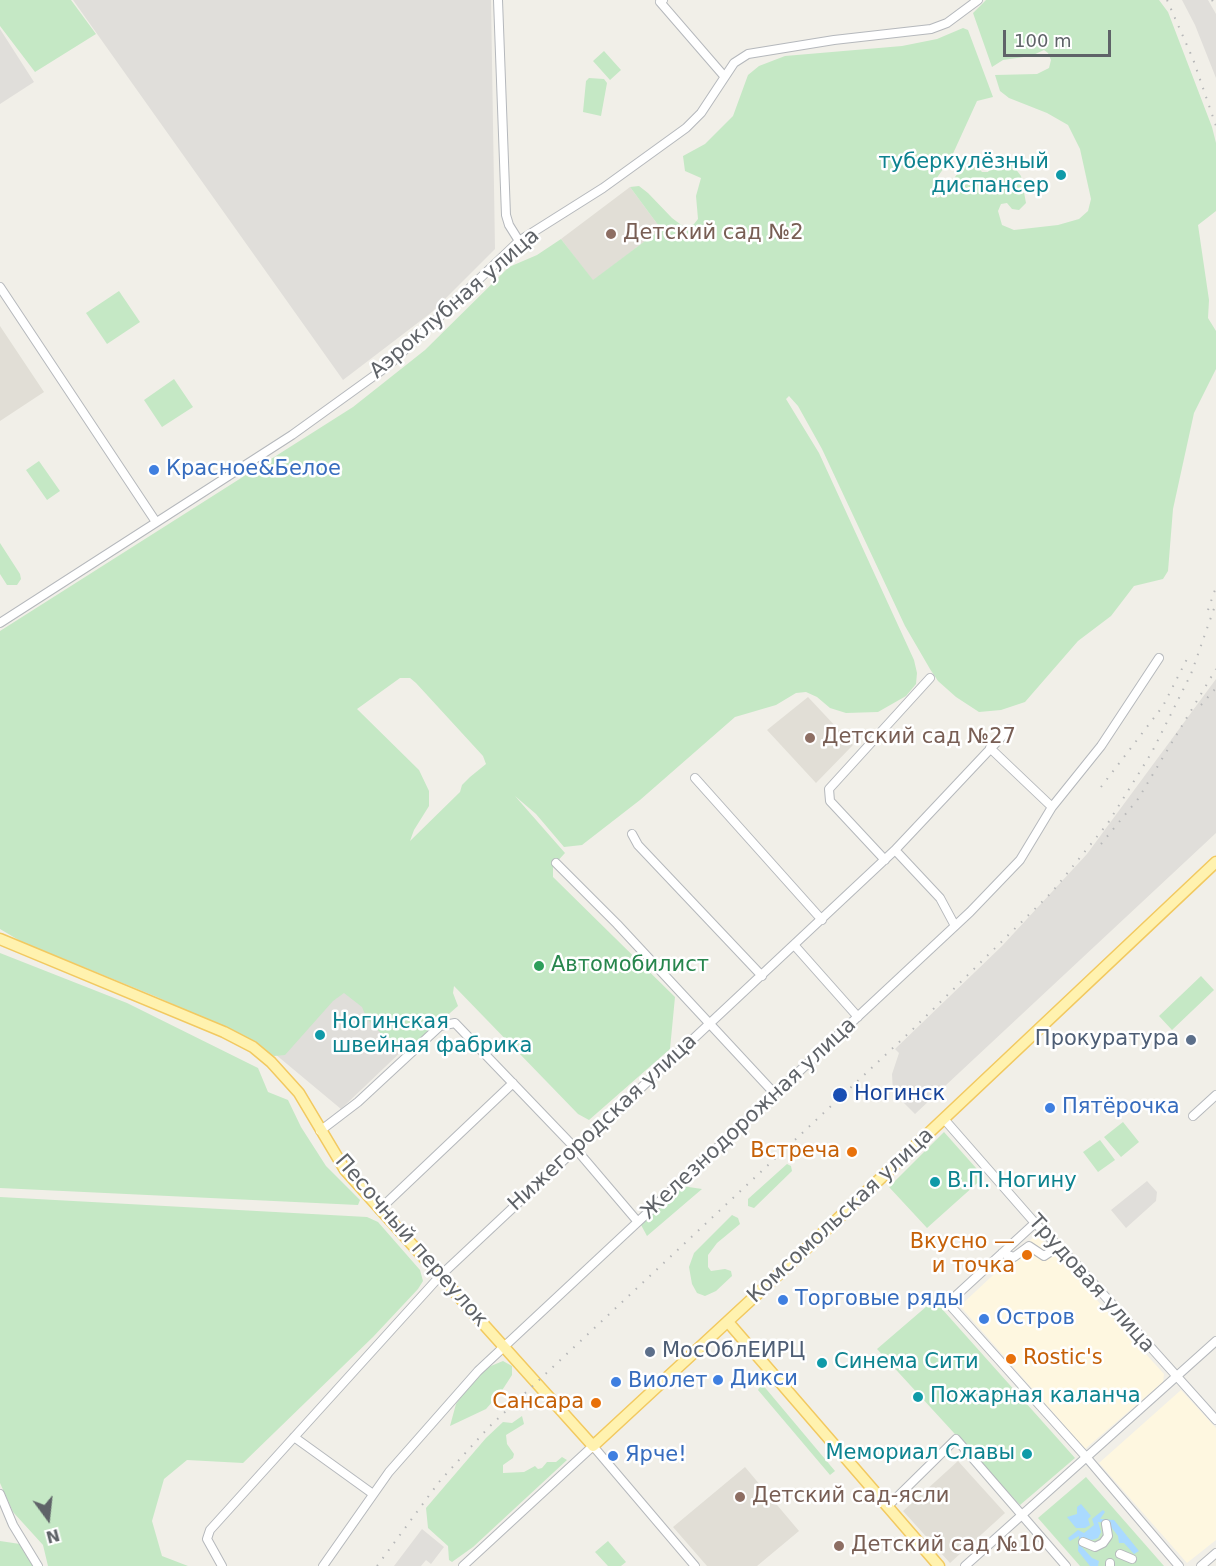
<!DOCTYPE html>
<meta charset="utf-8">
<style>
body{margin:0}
#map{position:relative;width:1216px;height:1566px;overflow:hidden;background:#f1efe8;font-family:"DejaVu Sans",sans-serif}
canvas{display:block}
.north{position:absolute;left:18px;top:1488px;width:60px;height:60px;-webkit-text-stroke:4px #fff;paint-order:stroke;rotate:165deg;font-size:16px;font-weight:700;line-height:24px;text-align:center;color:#5f6368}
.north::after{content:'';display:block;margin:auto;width:21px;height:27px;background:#5f6368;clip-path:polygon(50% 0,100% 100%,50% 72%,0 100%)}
.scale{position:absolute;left:1003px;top:30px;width:108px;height:27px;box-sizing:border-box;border:3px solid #5f6368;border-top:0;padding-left:8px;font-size:18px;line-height:21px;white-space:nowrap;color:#5f6368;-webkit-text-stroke:4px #fff;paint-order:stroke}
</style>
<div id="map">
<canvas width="1216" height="1566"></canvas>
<div class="north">N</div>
<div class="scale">100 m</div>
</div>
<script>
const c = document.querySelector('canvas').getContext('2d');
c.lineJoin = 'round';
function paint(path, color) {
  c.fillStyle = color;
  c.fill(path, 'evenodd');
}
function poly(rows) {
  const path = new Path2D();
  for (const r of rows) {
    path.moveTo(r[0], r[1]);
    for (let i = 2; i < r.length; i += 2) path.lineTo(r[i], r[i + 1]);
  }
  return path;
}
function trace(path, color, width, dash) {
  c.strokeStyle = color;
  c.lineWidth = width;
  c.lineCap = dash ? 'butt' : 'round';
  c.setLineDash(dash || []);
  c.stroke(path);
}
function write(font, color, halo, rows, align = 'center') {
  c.font = font + ' "DejaVu Sans",sans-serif';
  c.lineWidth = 5;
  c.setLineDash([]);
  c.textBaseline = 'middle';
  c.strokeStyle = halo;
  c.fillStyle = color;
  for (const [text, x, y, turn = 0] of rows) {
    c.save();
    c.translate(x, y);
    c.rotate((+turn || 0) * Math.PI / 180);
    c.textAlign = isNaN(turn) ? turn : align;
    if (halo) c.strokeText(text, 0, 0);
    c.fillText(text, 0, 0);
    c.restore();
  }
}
paint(poly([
 [1037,1234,1164,1374,1163,1382,1085,1449,960,1306],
 [1181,1390,1216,1428,1216,1540,1187,1563,1099,1463]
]), '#fef7e0');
paint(poly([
 [73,0,491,0,495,249,432,312,343,380],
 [1182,0,1208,0,1216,14,1216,78,1195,25],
 [0,29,34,82,0,104],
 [1216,679,1216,833,915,1114,893,1092,892,1074,899,1053,895,1049,1002,946,1087,854],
 [342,984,407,1046,341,1109,275,1054],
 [1147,1181,1157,1192,1156,1201,1126,1228,1111,1210],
 [422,1529,444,1547,431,1564,426,1560,421,1566,394,1566]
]), '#e0deda');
paint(poly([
 [630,187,661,229,593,281,561,239],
 [0,326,44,392,0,421],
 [808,697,853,745,816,783,767,730],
 [958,1461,1005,1513,950,1563,903,1511],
 [745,1467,799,1531,757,1566,707,1566,673,1527]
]), '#e1ded6');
paint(poly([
 [0,0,71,0,96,34,35,72,0,26],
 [986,0,1159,0,1168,12,1212,127,1216,143,1216,211,1198,225,1209,300,1208,318,1216,331,1216,369,1194,413,1173,509,1168,571,1163,579,1134,586,1111,616,1078,641,1025,702,1001,710,979,712,956,697,938,681,930,669,905,626,822,449,798,406,789,396,786,399,819,453,914,660,917,673,916,684,906,696,878,712,846,713,830,708,817,697,806,692,796,693,776,705,735,717,640,800,582,845,564,847,536,814,515,796,565,853,553,866,553,877,675,997,670,1049,589,1120,578,1114,454,986,453,993,458,1006,402,1055,367,1019,362,1007,344,993,333,1001,285,1055,274,1056,238,1034,157,997,22,942,0,929,0,631,353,407,425,350,509,267,537,255,561,239,593,280,661,229,630,187,639,186,648,193,672,218,684,227,694,224,698,219,696,196,701,178,685,171,683,156,705,144,733,116,748,75,759,66,785,56,902,46,937,39,963,28,968,30,993,97,977,101,951,158,936,179,933,190,937,198,940,197,961,169,969,164,976,165,982,172,988,172,992,166,990,160,995,155,1005,155,1021,176,1026,203,1019,210,1012,209,1007,203,1001,204,998,211,1002,225,1014,230,1058,225,1079,219,1088,211,1091,199,1080,149,1068,125,1047,113,1009,98,1000,91,995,75,1037,74,1049,68,1051,60,1048,53,1044,50,1031,56,1003,60,992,67,973,13],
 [400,678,410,678,416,683,483,756,486,764,470,777,462,785,460,792,410,841,414,830,429,806,429,791,419,770,357,709],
 [604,51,621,70,610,80,593,61],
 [589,78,604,79,607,83,601,116,583,112,586,81],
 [119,291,140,322,107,344,86,313],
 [174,379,193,407,162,427,144,400],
 [39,461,60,491,47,500,26,470],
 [0,543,20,574,21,579,17,585,7,585,0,574],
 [0,953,127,1003,258,1068,268,1092,288,1100,301,1127,326,1166,360,1200,358,1205,0,1188],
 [1201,976,1214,990,1172,1030,1159,1016],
 [1123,1122,1139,1142,1121,1157,1104,1137],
 [944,1132,984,1177,927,1228,889,1187],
 [1100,1140,1115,1160,1098,1172,1083,1152],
 [787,1164,791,1166,792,1171,754,1208,748,1206,748,1199],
 [682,1186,702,1189,647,1236,640,1223],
 [0,1197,367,1217,378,1222,420,1270,423,1281,418,1289,373,1337,243,1463,187,1460,164,1479,152,1521,162,1556,188,1566,48,1566,43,1545,13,1512,0,1483],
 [732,1215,738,1218,740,1224,717,1243,708,1255,708,1267,711,1271,725,1269,731,1271,732,1276,716,1291,705,1296,697,1293,692,1284,689,1267,694,1253],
 [934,1300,1075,1458,1020,1505,877,1349],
 [503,1361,512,1366,512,1375,501,1392,486,1409,450,1426,456,1404,472,1382,486,1368],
 [762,1384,835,1471,830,1475,758,1390],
 [522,1416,524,1424,506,1435,507,1444,514,1454,513,1458,503,1465,503,1473,524,1472,535,1466,538,1469,542,1468,547,1462,556,1462,562,1457,567,1460,473,1547,452,1562,449,1560,448,1546,428,1528,426,1508,486,1438,503,1422,512,1423],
 [1086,1477,1164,1566,1080,1566,1038,1518],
 [0,1541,20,1544,33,1566,0,1566],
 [608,1541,626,1562,621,1566,608,1566,595,1552]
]), '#c5e8c5');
paint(poly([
 [1081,1504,1091,1516,1088,1519,1090,1525,1085,1528,1076,1528,1067,1517,1077,1514,1077,1507],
 [1103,1510,1105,1512,1100,1519,1114,1520,1139,1551,1134,1554,1124,1543,1119,1543,1118,1536,1108,1523,1098,1522,1101,1532,1098,1538,1092,1540,1082,1537,1081,1546,1092,1558,1099,1561,1098,1566,1090,1566,1078,1551,1079,1536,1070,1541,1068,1538,1078,1530,1084,1533,1094,1525,1092,1519]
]), '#aadaff');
const minor = poly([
 [498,0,506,215,509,225,519,241],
 [663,0,660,2,724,76],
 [0,287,156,522],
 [0,623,292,435,389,365,519,241,603,188,686,128,701,113,734,63,748,54,834,40,931,29,947,23,978,0],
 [990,748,1052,807],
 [695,778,822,920],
 [632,834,638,845,762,976],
 [895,850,940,898,954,924],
 [885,860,830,801,829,789,930,678],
 [556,863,617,924,775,1094],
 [795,946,858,1017],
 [1193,1116,1216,1095],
 [944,1119,1035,1223,1077,1265,1216,1420],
 [320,1131,358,1102,440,1026,455,1023,575,1148,638,1222],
 [379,1210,513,1083],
 [1035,1223,948,1303,1087,1458,1179,1566],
 [1002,1253,1014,1257,1029,1246,1044,1256,1059,1246],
 [294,1437,373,1494],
 [0,1494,13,1525,38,1566],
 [888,1506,956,1439,1066,1566],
 [1083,1542,1095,1547,1103,1543,1108,1536,1106,1524],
 [1120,1554,1132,1559],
 [1110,1563,1110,1566],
 [222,1566,207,1539,210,1530,440,1276,895,850,1009,729],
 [323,1566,389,1472,478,1371,970,912,1020,860,1052,807,1101,746,1159,658],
 [463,1566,593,1446,695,1566],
 [965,1566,1216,1341],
 [1201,1566,1216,1553]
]);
const major = poly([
 [0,939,224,1032,253,1047,271,1062,299,1093,345,1170,593,1446,793,1261,1216,862],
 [728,1322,939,1566]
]);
trace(minor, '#b5b8bc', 10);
trace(major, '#f2c960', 13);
trace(minor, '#fff', 8);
trace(major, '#fff2af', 10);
trace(poly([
 [1167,0,1193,59,1216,126],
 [1212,0,1216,7],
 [1208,610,1216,587],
 [1201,705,1216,688],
 [1101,787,1163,706,1190,653],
 [1101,844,1138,799,1216,669],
 [377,1566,439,1482,489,1427,913,1029,1052,892,1108,823,1152,752,1191,674,1216,603]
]), '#b6b7b8', 2, [1.5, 8]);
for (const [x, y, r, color] of [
 [1061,175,6,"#0f9aa8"],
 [611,234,6,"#8d6e63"],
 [154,470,6,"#3f7fe0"],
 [810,738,6,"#8d6e63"],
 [539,966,6,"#2e9e5b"],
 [320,1035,6,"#0f9aa8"],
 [1191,1040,6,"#5c6f8a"],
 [840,1095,8,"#1a4fb4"],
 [1050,1108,6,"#3f7fe0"],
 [852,1152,6,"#e8710a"],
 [935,1182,6,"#0f9aa8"],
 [1027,1255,6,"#e8710a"],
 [783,1300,6,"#3f7fe0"],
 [984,1319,6,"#3f7fe0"],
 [650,1352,6,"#5c6f8a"],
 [1011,1359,6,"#e8710a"],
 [822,1363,6,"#0f9aa8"],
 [718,1380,6,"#3f7fe0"],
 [616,1382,6,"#3f7fe0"],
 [918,1397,6,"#0f9aa8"],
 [596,1403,6,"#e8710a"],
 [1027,1454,6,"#0f9aa8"],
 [613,1456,6,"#3f7fe0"],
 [740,1497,6,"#8d6e63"],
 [839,1546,6,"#8d6e63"]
]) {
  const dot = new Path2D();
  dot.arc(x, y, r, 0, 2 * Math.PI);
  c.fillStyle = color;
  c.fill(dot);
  trace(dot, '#fff', 2);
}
write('21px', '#0d838f', '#fff', [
 ["туберкулёзный",1049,163,"right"],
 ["диспансер",1049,187,"right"],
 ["Ногинская",332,1023],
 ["швейная фабрика",332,1047],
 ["В.П. Ногину",947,1182],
 ["Синема Сити",834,1363],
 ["Пожарная каланча",930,1397],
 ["Мемориал Славы",1015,1454,"right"]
], 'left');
write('21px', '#785e54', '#fff', [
 ["Детский сад №2",623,234],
 ["Детский сад №27",822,738],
 ["Детский сад-ясли",752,1497],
 ["Детский сад №10",851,1546]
], 'left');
write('21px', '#5f6368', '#fff', [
 ["Аэроклубная улица",455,304,-41],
 ["Железнодорожная улица",749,1119,-43],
 ["Нижегородская улица",603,1123,-43],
 ["Комсомольская улица",841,1216,-43],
 ["Песочный переулок",411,1241,49],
 ["Трудовая улица",1091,1284,48]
]);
write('21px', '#366cbe', '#fff', [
 ["Красное&Белое",166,470],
 ["Пятёрочка",1062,1108],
 ["Торговые ряды",795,1300],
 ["Остров",996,1319],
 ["Дикси",730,1380],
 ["Виолет",628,1382],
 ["Ярче!",625,1456]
], 'left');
write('21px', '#27864d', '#fff', [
 ["Автомобилист",551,966]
], 'left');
write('21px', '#4e5e75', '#fff', [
 ["Прокуратура",1179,1040],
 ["МосОблЕИРЦ",662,1352,"left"]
], 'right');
write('21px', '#164399', '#fff', [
 ["Ногинск",854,1095]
], 'left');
write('21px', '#c56008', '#fff', [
 ["Встреча",840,1152],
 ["Вкусно —",1015,1243],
 ["и точка",1015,1267],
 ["Rostic's",1023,1359,"left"],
 ["Сансара",584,1403]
], 'right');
</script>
